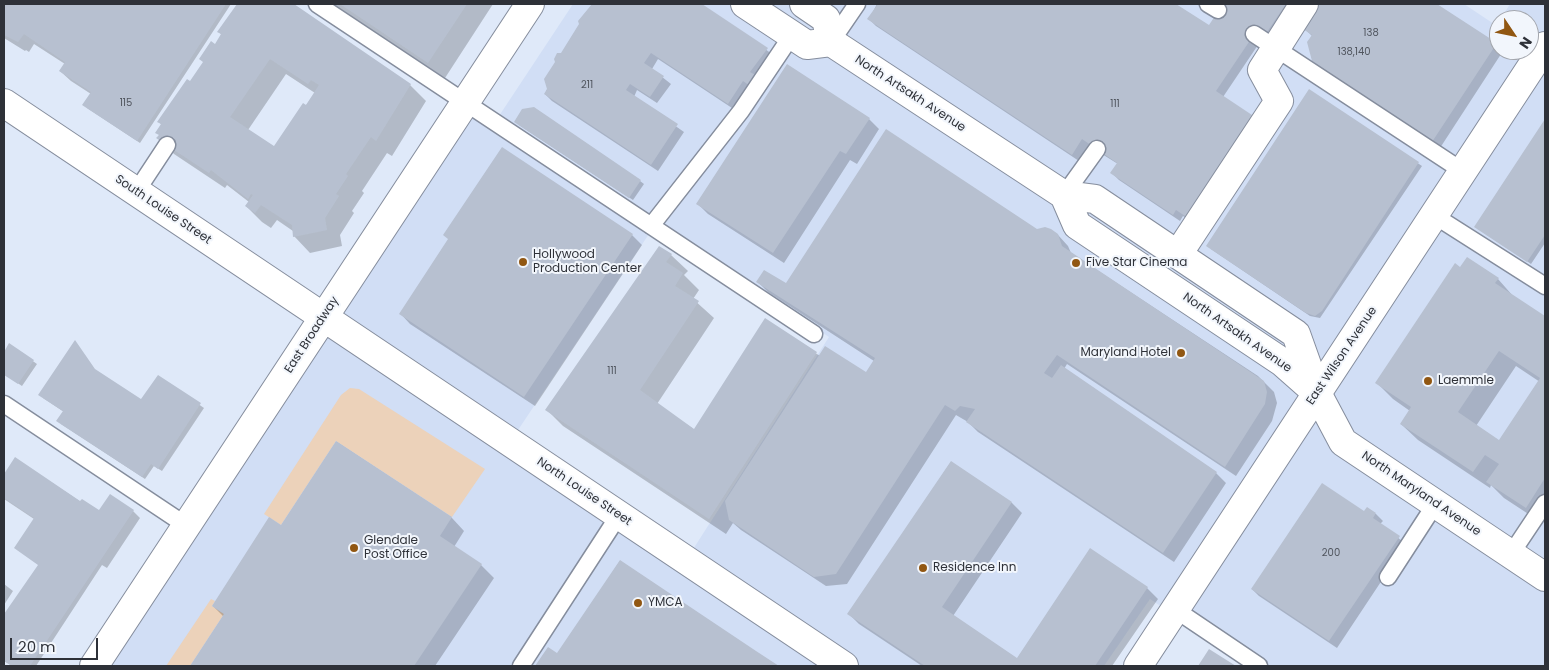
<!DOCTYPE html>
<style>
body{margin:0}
#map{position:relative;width:1549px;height:670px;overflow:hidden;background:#dfe9f9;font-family:Poppins,sans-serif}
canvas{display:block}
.frame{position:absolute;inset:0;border:5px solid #2e3138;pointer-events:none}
.north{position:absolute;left:1489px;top:10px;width:50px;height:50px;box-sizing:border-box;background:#f2f6fc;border:1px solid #a4a7ae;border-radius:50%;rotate:124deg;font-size:14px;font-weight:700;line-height:20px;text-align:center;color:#2e3138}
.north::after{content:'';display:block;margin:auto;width:18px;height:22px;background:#915712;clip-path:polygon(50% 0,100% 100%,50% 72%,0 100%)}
.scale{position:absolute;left:10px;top:638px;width:88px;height:22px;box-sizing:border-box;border:2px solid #2e3138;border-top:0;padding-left:6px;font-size:15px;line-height:18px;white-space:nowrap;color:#2e3138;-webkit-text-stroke:4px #f2f6fc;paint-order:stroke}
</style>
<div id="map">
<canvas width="1549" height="670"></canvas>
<div class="frame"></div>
<div class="north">N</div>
<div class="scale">20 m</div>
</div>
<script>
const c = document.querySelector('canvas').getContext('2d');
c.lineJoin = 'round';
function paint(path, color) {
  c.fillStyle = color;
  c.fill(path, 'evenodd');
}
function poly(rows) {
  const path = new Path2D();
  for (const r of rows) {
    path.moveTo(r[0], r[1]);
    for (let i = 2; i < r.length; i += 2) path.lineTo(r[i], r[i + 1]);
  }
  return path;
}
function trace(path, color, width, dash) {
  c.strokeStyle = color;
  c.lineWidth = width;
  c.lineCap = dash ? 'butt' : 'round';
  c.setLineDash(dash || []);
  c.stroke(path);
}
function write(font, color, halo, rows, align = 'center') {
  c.font = font + ' Poppins,sans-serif';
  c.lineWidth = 4;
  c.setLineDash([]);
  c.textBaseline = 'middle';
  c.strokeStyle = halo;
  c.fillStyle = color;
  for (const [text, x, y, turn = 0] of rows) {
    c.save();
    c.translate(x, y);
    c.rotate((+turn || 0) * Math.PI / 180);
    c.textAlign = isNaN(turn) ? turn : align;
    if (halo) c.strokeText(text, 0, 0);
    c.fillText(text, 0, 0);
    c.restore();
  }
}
paint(poly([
 [573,4,1464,4,1497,26,1499,22,1499,50,1529,50,1529,20,1500,20,1510,4,1545,4,1545,666,1251,666,1150,599,1104,666,99,666,473,99,499,116],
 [657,222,829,337,690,554,512,439]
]), '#d1def5');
paint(poly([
 [350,388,359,389,485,469,452,517,336,441,281,525,264,514,341,395],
 [211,599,215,601,212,606,224,614,190,666,166,666]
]), '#ecd2ba');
paint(poly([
 [4,4,231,4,140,143,87,108,91,94,71,81,60,71,65,64,34,44,29,52,26,50,25,51,4,38],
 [238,4,290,4,410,85,426,101,392,156,387,153,362,191,364,193,352,211,354,213,340,235,342,246,310,253,294,236,293,231,277,220,271,228,262,222,246,206,249,202,227,185,225,188,174,154,158,138,162,125,159,122,190,83,222,35,219,32],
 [286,74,315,93,275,148,248,130],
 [333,4,493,4,445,78],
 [594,4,700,4,775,56,735,110,658,59,652,69,671,84,657,103,637,90,634,97,684,132,658,171,552,101,545,94,562,54],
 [877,4,1174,4,1209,27,1223,4,1297,4,1274,39,1266,33,1223,97,1195,224,1183,216,1180,221,1119,180,1112,173,1118,164,1089,146,1079,161,876,26,869,19],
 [1322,4,1434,4,1496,44,1499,50,1503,51,1440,148,1324,71,1313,60,1313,37,1305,29],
 [1309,91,1422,166,1320,318,1310,316,1211,249],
 [534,108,640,181,644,184,633,200,519,125],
 [869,119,879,129,857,164,850,160,784,263,708,214,698,204],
 [1545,122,1545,243,1531,264,1476,226],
 [1037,231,1058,235,1068,246,1071,253,1258,376,1274,392,1277,403,1272,421,1236,476,1067,364,1064,369,1216,473,1226,483,1174,562,978,432,968,422,956,415,847,584,826,586,741,530,733,523,726,534,563,426,547,410,659,248,671,255,688,271,684,275,699,290,693,299,714,318,657,404,695,430,765,320,820,356,866,374,874,361,768,292,758,282,786,285],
 [632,235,642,245,535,406,410,324,400,313],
 [1461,269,1498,279,1513,296,1545,318,1545,518,1542,523,1504,498,1491,485,1490,488,1418,440,1401,424,1410,411,1393,399,1377,383],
 [1516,366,1540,382,1499,442,1476,426],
 [10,345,37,364,22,386,4,374,4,354],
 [96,371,141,401,158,376,204,408,162,471,154,466,145,479,61,424,64,412,43,398],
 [337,442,452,518,464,531,454,547,481,565,494,578,435,666,192,666,224,617,213,606,281,527],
 [16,459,81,502,100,512,133,511,140,518,107,568,102,565,36,666,12,666,4,661,4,617,39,565,34,519,4,499,4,477],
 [951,462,1012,503,1022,513,953,616,1017,659,1091,550,1147,588,1158,599,1112,666,922,666,859,624,849,614],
 [1364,513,1376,514,1383,521,1380,524,1406,544,1337,648,1259,596,1252,589],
 [620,561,777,666,536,666,548,648,558,655],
 [4,584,13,591,4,605]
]), '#0003');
paint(poly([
 [4,4,226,4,137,141,82,105,91,92,59,71,65,62,24,34,18,42,4,35],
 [237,4,294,4,411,84,376,141,371,137,346,174,348,176,336,194,339,196,325,218,327,230,293,237,292,225,261,205,255,213,245,206,253,195,251,194,248,199,211,170,209,173,156,138,159,135,155,133,161,124,157,122,187,79,190,81,203,62,199,59,211,41,215,44,221,34,217,32],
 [270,59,308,84,311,80,319,85,306,105,303,103,274,146,230,117],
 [340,4,467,4,428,63],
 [592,4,702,4,768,48,750,72,757,76,750,86,743,81,728,104,651,53,644,63,664,76,650,97,630,84,626,90,678,124,651,165,544,94,547,89,544,79,555,62,554,59,557,53,561,53,579,24,578,21],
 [878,4,1176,4,1209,25,1223,4,1286,4,1267,32,1259,27,1216,91,1255,117,1188,218,1176,210,1173,215,1110,173,1117,163,1082,139,1072,155,867,19],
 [1320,4,1437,4,1497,43,1432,142,1312,61,1307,42,1312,35,1303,29],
 [787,64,870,118,846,154,840,151,773,253,696,204],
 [1309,89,1419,162,1322,311,1315,316,1306,313,1206,246],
 [534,107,641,180,629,198,514,122,522,109],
 [1545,119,1545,235,1527,262,1474,227],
 [886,129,1037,229,1045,227,1051,229,1058,234,1062,246,1264,381,1267,392,1265,404,1225,467,1057,355,1044,373,1052,378,1061,365,1217,472,1163,553,966,422,975,409,960,406,955,411,945,405,836,574,814,577,729,520,725,501,825,346,866,372,875,358,756,282,764,270,786,283],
 [502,147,633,234,524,397,399,314,448,239,443,235],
 [659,246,672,254,666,262,683,273,675,286,699,301,640,390,694,429,765,318,817,352,709,519,545,410],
 [1467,257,1499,278,1495,283,1545,316,1545,478,1526,508,1486,482,1499,464,1485,455,1473,472,1400,424,1411,407,1375,383,1455,263,1460,267],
 [1499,351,1540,378,1499,440,1458,412],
 [75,340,95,369,141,399,158,375,201,403,158,469,151,464,142,477,56,421,63,411,38,395],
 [9,343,34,360,18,384,4,375,4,352],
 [336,441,452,517,440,536,482,564,414,666,190,666,224,614,212,606,269,517,281,525],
 [15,457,80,501,82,499,99,510,110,494,134,510,30,666,12,666,4,661,4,614,38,565,14,548,34,518,4,498,4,474],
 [951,461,1012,502,942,607,1017,658,1090,548,1148,587,1095,666,925,666,847,614],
 [1322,483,1364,511,1367,507,1376,513,1373,518,1400,536,1329,641,1251,589],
 [620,560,756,651,779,666,535,666,548,647,557,653],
 [1209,649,1236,666,1198,666]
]), '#b7c0d0');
const lane = poly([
 [317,4,814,334],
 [1208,4,1218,10],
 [1254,34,1464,172],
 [831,42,857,4],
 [136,192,167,145],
 [1064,195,1097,149],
 [1435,216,1545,286],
 [651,226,741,111,792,35],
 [4,404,187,526],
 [1511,554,1545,503],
 [1388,577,1436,503],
 [1176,610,1259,666],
 [521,666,619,515]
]);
const street = poly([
 [745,4,807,45,831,42,1064,195,1095,199,1296,334,1317,393,1343,442,1545,577],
 [804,4,826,19,831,42],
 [1064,195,1077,225,1282,362,1316,392],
 [1186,242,1279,101,1262,70,1304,4]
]);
const secondary = poly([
 [4,103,844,666],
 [94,666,530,4],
 [1138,666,1545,46]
]);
trace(lane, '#858d9d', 19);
trace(street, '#858d9d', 30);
trace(secondary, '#858d9d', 30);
trace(lane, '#fff', 16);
trace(street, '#fff', 28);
trace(secondary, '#fff', 28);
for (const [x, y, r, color] of [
 [523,262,5,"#915712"],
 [1076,263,5,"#915712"],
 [1181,353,5,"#915712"],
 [1428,381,5,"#915712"],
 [354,548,5,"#915712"],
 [923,568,5,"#915712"],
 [638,603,5,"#915712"]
]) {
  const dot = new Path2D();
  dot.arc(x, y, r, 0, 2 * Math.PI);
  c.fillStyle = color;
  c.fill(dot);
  trace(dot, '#f2f6fc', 2);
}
write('10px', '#50555e', null, [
 ["138",1371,33],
 ["138,140",1354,52],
 ["211",587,85],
 ["115",126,103],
 ["111",1115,104],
 ["111",612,371],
 ["200",1331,553]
]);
write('12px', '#2e3138', '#f2f6fc', [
 ["North Artsakh Avenue",910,94,33],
 ["South Louise Street",163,210,34],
 ["North Artsakh Avenue",1237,333,35],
 ["East Broadway",312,335,-57],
 ["East Wilson Avenue",1342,356,-56],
 ["North Louise Street",584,492,34],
 ["North Maryland Avenue",1421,494,34]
]);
write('12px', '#2e3138', '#f2f6fc', [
 ["Hollywood",533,255],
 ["Production Center",533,269],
 ["Five Star Cinema",1086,263],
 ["Maryland Hotel",1171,353,"right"],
 ["Laemmle",1438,381],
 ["Glendale",364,541],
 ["Post Office",364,555],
 ["Residence Inn",933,568],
 ["YMCA",648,603]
], 'left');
</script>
